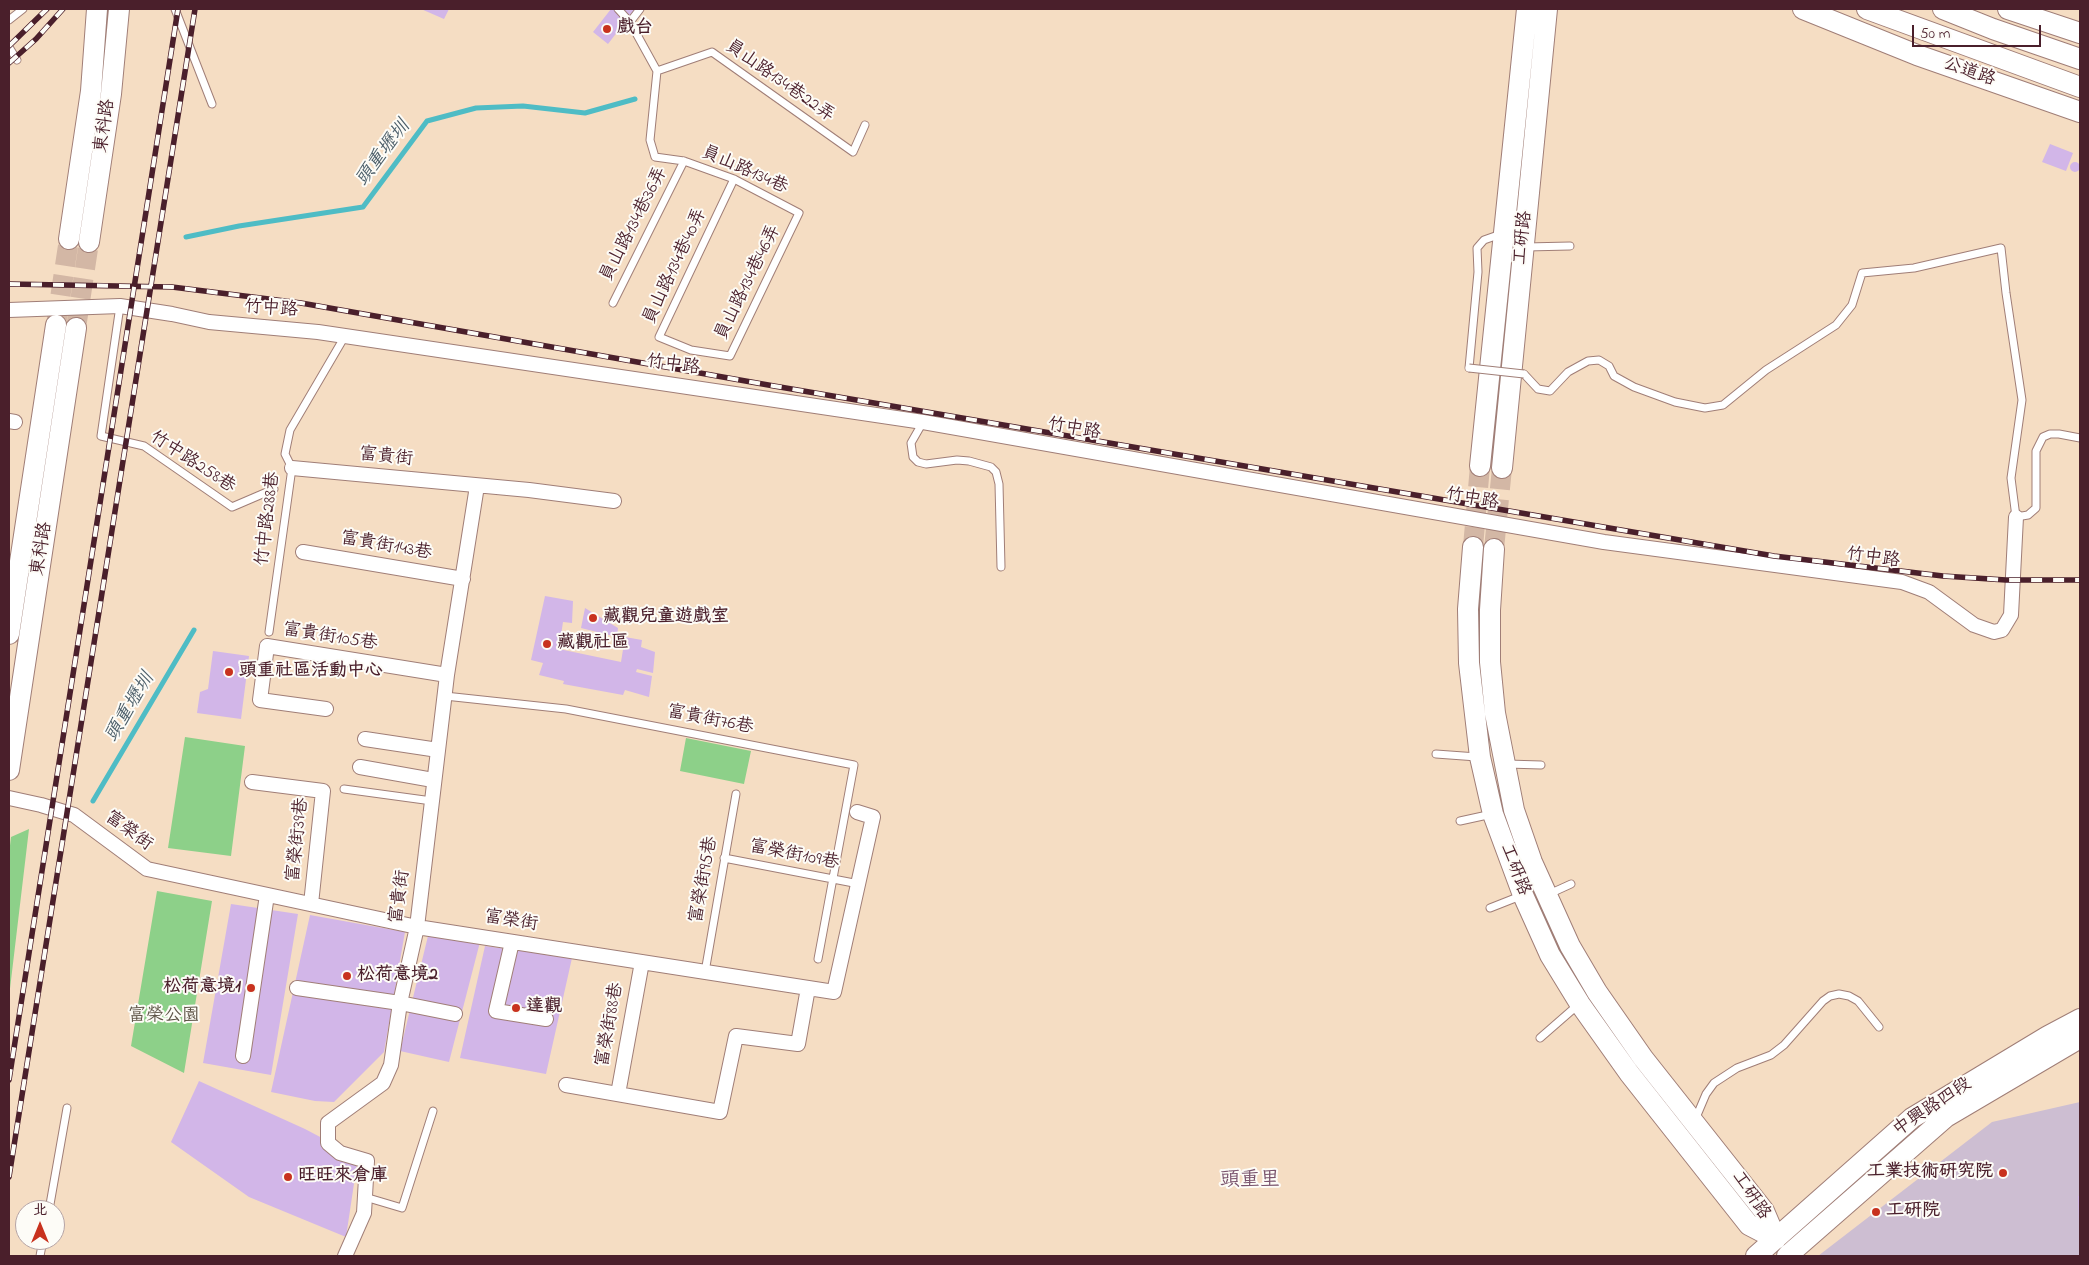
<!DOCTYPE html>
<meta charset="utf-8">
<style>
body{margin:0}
#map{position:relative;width:2089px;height:1265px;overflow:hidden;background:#f5ddc3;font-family:"Indie Flower","LXGW WenKai TC",sans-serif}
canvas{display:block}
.frame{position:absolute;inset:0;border:10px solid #4a1f2b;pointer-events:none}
.north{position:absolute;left:15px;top:1200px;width:50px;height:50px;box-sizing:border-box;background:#fdfcf7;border:1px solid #b5a4a5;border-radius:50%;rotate:0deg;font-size:14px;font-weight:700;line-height:20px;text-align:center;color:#4a1f2b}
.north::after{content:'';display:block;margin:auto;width:18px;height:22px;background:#c8321e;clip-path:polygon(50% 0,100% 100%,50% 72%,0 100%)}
.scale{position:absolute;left:1912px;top:25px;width:129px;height:22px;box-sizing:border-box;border:2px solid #4a1f2b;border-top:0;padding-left:6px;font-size:15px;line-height:18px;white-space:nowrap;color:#4a1f2b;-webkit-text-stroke:4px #fdfcf7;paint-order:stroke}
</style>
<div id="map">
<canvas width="2089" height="1265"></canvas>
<div class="frame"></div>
<div class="north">北</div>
<div class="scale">50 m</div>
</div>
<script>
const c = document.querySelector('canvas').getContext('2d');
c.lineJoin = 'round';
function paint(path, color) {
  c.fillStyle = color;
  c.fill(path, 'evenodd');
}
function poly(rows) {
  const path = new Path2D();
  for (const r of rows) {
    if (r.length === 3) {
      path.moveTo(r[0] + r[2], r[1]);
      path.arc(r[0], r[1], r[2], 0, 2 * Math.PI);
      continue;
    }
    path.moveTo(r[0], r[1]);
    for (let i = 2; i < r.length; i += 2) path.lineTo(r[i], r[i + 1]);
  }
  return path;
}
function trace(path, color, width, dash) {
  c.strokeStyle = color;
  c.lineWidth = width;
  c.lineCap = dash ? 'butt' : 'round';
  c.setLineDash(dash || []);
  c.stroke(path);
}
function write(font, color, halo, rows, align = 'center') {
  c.font = font + ' "Indie Flower","LXGW WenKai TC",sans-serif';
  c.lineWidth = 4;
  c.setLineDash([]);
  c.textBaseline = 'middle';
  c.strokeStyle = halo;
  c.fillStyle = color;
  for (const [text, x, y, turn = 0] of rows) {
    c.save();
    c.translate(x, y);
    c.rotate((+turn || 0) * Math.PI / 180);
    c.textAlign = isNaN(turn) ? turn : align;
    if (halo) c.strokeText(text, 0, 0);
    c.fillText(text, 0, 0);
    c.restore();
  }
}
paint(poly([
 [2080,1102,2080,1256,1818,1256,1992,1122]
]), '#cdbed2');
paint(poly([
 [185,737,245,746,231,856,168,848],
 [686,738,751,751,744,784,680,771],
 [29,829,9,997,9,854,11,837],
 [157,891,212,901,184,1073,131,1046]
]), '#8dd089');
trace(poly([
 [186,237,239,226,363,207,427,121,476,108,523,106,585,113,635,99],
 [93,801,194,630]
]), '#4ebcc5', 5);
paint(poly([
 [421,9,449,9,444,19],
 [611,9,635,9,608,44,593,32],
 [2050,144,2073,153,2066,171,2042,162],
 [2075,167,5],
 [545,596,573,601,572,623,563,622,559,649,621,662,625,637,642,640,641,647,655,652,653,673,637,669,636,672,652,676,649,697,625,690,623,695,563,684,564,681,539,675,543,663,531,660],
 [585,608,618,628,617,637,581,628],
 [213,651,249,656,241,719,197,713,200,692,208,689],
 [231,904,298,914,271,1075,203,1063],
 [310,915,405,932,384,1052,334,1102,315,1101,271,1092],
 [428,936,480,942,449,1062,400,1051],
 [485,946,572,958,546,1074,460,1058],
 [199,1081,305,1129,358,1157,346,1237,249,1197,171,1142],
 [2078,1196,2080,1196,2080,1223,2079,1223]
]), '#d2b6e8');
trace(poly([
 [56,325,69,239],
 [76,328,89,242],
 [1473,547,1480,466],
 [1494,549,1502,468]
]), '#d3b7a5', 20, [20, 10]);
const lane = poly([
 [175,9,212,104],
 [618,9,630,22,657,71,650,140,655,157,684,161,734,179,799,213,730,356,691,350,659,337,734,179],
 [9,20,23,9],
 [630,22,640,9],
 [9,47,17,60],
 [657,71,712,52,853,152,865,125],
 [1526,247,1570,246],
 [613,303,684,161],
 [120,306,101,436,144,446,232,507,274,489],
 [1469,368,1478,272,1477,248,1484,240,1501,234],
 [1524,374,1538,389,1550,391,1568,372,1588,361,1599,360,1609,366,1614,376,1634,387,1675,402,1705,408,1723,405,1766,370,1836,325,1852,305,1862,273,1914,268,2001,248,2006,293,2022,400,2011,478,2016,517,2028,515,2036,508,2036,451,2043,437,2050,434,2059,434,2080,438],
 [923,422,911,443,913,457,918,462,926,464,957,460,969,461,991,467,996,472,999,484,1001,567],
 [269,632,292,468,285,454,290,430,345,336],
 [445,696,566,709,854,765,818,959],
 [1436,754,1477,757],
 [1507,764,1541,765],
 [344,789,432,801],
 [1460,821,1492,814],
 [724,858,859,884],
 [1549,894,1571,884],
 [1490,908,1523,895],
 [705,972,736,794],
 [1540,1038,1579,1004],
 [1695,1120,1706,1094,1714,1083,1737,1068,1771,1055,1784,1045,1823,1001,1830,996,1839,994,1849,996,1858,1001,1879,1027],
 [365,1197,402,1208,433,1111],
 [49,1210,67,1108],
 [40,1256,43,1240]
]);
const street = poly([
 [9,310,120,306,172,314,209,322,318,332,923,422,1604,542,1902,582,1929,592,1974,625,1994,632,2002,630,2011,615,2016,517],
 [9,421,15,422],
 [292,468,529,490,614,501],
 [303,552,463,579],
 [326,709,260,700,267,646,447,675],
 [365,739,438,750],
 [360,767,433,780],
 [252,782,323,791,311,904],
 [9,798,41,805,74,815,147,869,417,927,834,992,873,817,857,812],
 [512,942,496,1011,546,1019],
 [297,988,400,1003,455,1014],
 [243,1056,267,895],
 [566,1085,720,1112,736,1036,798,1044,808,988],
 [618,1094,642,962],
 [345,1256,364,1213,367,1161,340,1153,328,1143,328,1123,383,1083,391,1065,400,1003,417,927,447,675,477,486]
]);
const secondary = poly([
 [1803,9,1917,55,2080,112],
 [1867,9,2080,87],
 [1943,9,1993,29,2080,59],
 [2008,9,2080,33],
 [69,239,91,91,97,9],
 [89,242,111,94,119,9],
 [1480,466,1527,9],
 [1502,468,1547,9],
 [1473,547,1468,609,1469,663,1480,757,1493,814,1523,895,1550,955,1580,1004,1629,1073,1749,1225,1776,1239],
 [1494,549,1490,610,1490,662,1495,713,1514,810,1532,862,1570,946,1597,992,1643,1058,1764,1211,1776,1239],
 [9,634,56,325],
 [9,770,76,328],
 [1756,1256,1912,1118,2048,1036,2080,1019],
 [1787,1256,1946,1117,2080,1038]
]);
trace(lane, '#a07e77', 9);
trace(street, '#a07e77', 16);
trace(secondary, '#a07e77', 22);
trace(lane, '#fff', 7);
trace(street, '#fff', 14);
trace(secondary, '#fff', 20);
const rail = poly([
 [9,46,47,9],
 [9,63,36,39,63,9],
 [9,284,172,287,301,303,774,386,1774,556,1943,576,2006,580,2080,580],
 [9,1080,178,9],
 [9,1177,195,9]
]);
trace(rail, '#4a1f2b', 5.5);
trace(rail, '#fdfcf7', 4, [11]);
const laneBridge = poly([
 [1469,368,1524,374]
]);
trace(laneBridge, '#a07e77', 9, []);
trace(laneBridge, '#fff', 7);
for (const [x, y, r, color] of [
 [607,29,5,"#c8321e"],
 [593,618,5,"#c8321e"],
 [547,644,5,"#c8321e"],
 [229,672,5,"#c8321e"],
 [347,976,5,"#c8321e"],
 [251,988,5,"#c8321e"],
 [516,1008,5,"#c8321e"],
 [2003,1173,5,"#c8321e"],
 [288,1177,5,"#c8321e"],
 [1876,1212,5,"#c8321e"]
]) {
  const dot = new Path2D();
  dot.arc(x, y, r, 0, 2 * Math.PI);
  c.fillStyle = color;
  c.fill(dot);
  trace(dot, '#fdfcf7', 2);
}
write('bold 18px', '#4a1f2b', '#fdfcf7', [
 ["戲台",617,29],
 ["藏觀兒童遊戲室",603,618],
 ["藏觀社區",557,644],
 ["頭重社區活動中心",239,672],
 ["松荷意境2",357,976],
 ["松荷意境1",241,988,"right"],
 ["達觀",526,1008],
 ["工業技術研究院",1993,1173,"right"],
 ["旺旺來倉庫",298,1177],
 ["工研院",1886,1212]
], 'left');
write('18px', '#4a1f2b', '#fdfcf7', [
 ["公道路",1969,73,19],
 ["員山路134巷22弄",779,82,35],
 ["東科路",106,126,-82],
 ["員山路134巷",744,171,24],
 ["員山路134巷36弄",635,225,-63],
 ["工研路",1524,238,-84],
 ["員山路134巷40弄",676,267,-65],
 ["員山路134巷46弄",749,283,-64],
 ["竹中路",271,310,4],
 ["竹中路",673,366,8],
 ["竹中路",1074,430,10],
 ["富貴街",386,458,6],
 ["竹中路258巷",192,463,33],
 ["竹中路",1472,500,10],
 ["竹中路288巷",269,519,-83],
 ["富貴街143巷",386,547,10],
 ["東科路",43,549,-81],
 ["竹中路",1873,559,8],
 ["富貴街105巷",330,638,9],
 ["富貴街76巷",710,721,11],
 ["富榮街",128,832,36],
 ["富榮街39巷",299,840,-84],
 ["富榮街109巷",794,856,11],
 ["工研路",1514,870,69],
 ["富榮街95巷",705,880,-80],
 ["富貴街",401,897,-82],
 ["富榮街",511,922,9],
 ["富榮街88巷",611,1025,-80],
 ["中興路四段",1933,1108,-34],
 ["工研路",1750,1196,56]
]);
write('18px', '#5e5447', '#fdfcf7', [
 ["富榮公園",164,1017]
]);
write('italic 19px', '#4c5e69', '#fdfcf7', [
 ["頭重壢圳",384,154,-53],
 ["頭重壢圳",131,708,-59]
]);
write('20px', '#7a546d', '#fdfcf7', [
 ["頭重里",1250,1182]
]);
</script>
